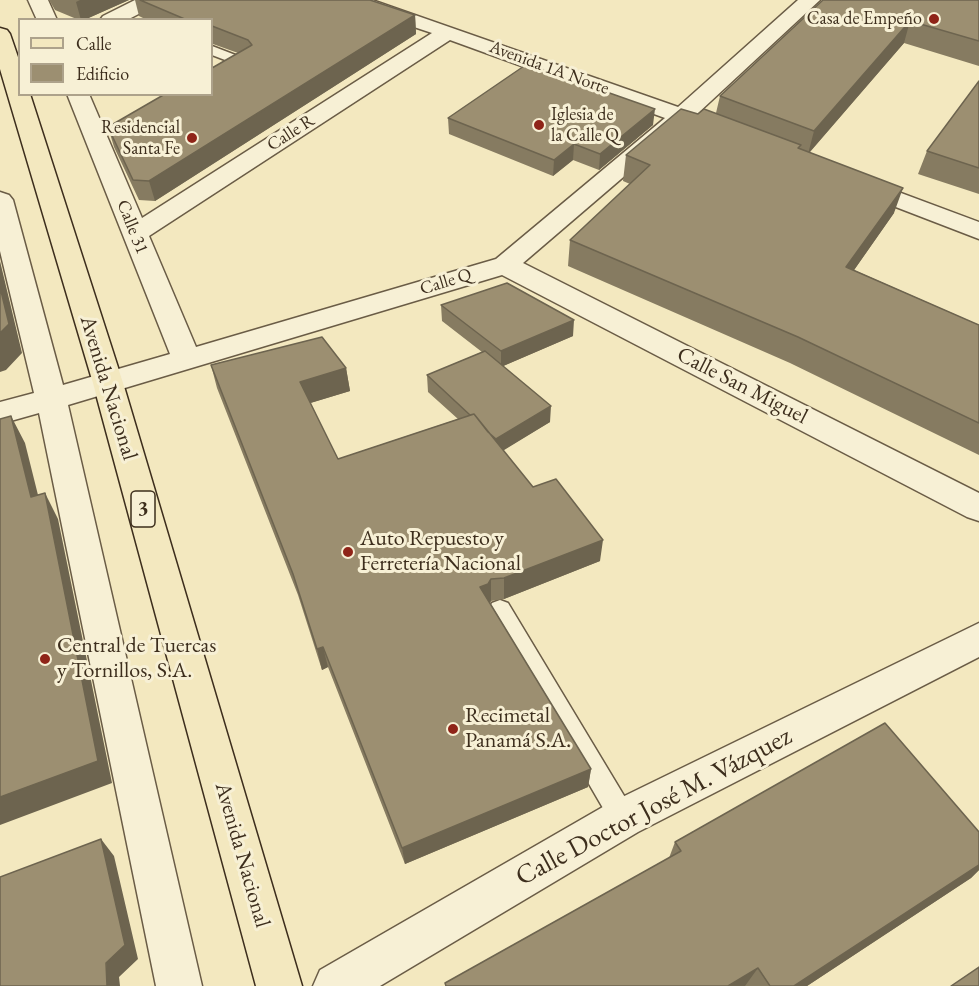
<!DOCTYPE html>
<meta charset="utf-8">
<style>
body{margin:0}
#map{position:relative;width:979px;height:986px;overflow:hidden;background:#f3e8bf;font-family:"EB Garamond",serif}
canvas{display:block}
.legend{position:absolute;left:18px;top:18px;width:195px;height:78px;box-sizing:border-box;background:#f7f0d5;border:2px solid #ada28b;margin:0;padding:8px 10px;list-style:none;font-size:18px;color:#3d2e1d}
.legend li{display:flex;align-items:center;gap:12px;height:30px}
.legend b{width:30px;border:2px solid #ada28b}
</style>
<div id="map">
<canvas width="979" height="986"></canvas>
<ul class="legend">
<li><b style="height:8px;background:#f3e8bf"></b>Calle</li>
<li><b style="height:16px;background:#9c8f71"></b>Edificio</li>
</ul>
</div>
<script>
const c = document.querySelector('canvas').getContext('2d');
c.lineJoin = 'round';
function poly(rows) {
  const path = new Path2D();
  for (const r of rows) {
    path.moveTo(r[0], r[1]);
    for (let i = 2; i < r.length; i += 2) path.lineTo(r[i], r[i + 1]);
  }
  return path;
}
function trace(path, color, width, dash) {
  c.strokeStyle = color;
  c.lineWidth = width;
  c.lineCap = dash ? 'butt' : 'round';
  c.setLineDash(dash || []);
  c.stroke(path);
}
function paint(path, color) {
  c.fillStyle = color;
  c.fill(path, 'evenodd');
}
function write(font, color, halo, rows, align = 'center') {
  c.font = font + ' "EB Garamond",serif';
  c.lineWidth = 6;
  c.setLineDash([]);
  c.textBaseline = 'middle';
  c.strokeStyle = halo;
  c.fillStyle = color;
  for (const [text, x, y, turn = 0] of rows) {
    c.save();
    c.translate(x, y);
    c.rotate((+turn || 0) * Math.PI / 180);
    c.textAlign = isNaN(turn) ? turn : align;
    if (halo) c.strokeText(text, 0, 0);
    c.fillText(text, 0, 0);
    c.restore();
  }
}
const service = poly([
 [212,46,251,61,253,64,246,68,212,55,212,46],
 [500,600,508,603,632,809,636,818,632,827,623,831,614,827,492,617,488,610,492,603,500,600]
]);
const minor = poly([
 [28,0,48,0,57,20,37,20,28,0],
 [135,0,161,0,158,4,127,20,100,20,103,16,135,0],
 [342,0,372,0,678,107,798,0,820,0,697,114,706,117,709,122,706,127,698,129,684,125,523,263,979,493,979,521,967,517,502,275,68,405,202,986,156,986,39,413,0,424,0,402,34,393,0,251,0,192,9,195,13,200,63,385,170,354,67,94,89,94,142,218,432,33,345,4,342,0],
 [450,40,665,118,496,259,196,347,149,236,450,40],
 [858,177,979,222,979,239,849,189,846,184,849,179,858,177],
 [979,623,979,657,638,832,380,986,313,986,320,970,608,804,979,623]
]);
const primary = poly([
 [0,28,7,30,10,34,20,63,20,94,30,94,123,383,302,986,256,986,93,383,0,69,0,28]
]);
trace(service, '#6a5c46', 3);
trace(minor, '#6a5c46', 3);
trace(primary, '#3d2e1d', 3);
paint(service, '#f7f0d5');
paint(minor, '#f7f0d5');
paint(primary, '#f3e8bf');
paint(poly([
 [49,0,129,0,84,20,79,20,55,10],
 [135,0,370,0,415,15,416,34,155,201,139,200,114,147,108,127,238,53,213,44,212,45,212,20,147,20,139,16],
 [823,0,979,0,979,66,904,43,810,152,894,213,854,270,979,325,979,455,790,363,568,266,570,240,630,184,623,181,626,155,698,114,716,113,720,96],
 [979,81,979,194,918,174,927,151],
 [448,118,653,125,599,170,573,160,553,176,449,134],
 [441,305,573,336,503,366,550,422,503,450,533,487,600,561,504,599,491,601,490,603,591,769,588,787,405,864,328,667,322,670,298,595,217,388,211,365,346,368,350,391,310,403,338,459,458,419,428,392,427,375,482,352,442,321],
 [979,832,979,870,971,878,807,986,445,986,445,983,669,858,675,842]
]), '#867b61');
paint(poly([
 [80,0,129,0,84,20,81,20,76,2],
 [415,15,416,34,155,201,149,181],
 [910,21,904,43,808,154,814,131],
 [655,109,653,125,599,170,600,154],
 [574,144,573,160,553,176,554,160],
 [903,188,894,213,838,293,846,267],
 [0,261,22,353,6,370,0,372],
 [574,320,573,336,501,367,501,351],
 [346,368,350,391,304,405,300,382],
 [551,406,550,422,496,455,496,439],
 [11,416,25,443,45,523,31,497],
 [45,493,58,519,112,783,0,825,0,797],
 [603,540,600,561,504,599,504,578],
 [491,579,491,601,488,605,480,587],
 [323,647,328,667,322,670,317,649],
 [591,769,588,787,405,864,402,848],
 [101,839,114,856,138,959,119,977,120,986,107,986],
 [979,865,979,870,971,878,807,986,794,986],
 [758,968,745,986,728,986]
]), '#6d644f');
const building = poly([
 [140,0,370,0,415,15,149,181,133,180,108,127,165,94,212,94,212,68,252,45,248,40,212,26,212,20,187,20,140,0],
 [823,0,979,0,979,41,910,21,814,131,720,96,823,0],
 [527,64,655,109,600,154,574,144,554,160,448,118,527,64],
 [979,81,979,168,927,151,979,81],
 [681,109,698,114,704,109,801,145,798,148,903,188,846,267,979,325,979,423,798,337,570,240,650,165,626,155,681,109],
 [507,283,574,320,501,351,441,305,507,283],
 [0,287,9,324,0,333,0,287],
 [322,337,346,368,300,382,338,459,474,414,533,487,556,479,603,540,504,578,491,579,488,584,480,587,591,769,402,848,323,647,317,649,293,574,211,365,322,337],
 [485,351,551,406,496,439,488,432,474,414,470,415,427,375,485,351],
 [11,416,31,497,45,493,98,761,0,797,0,419,11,416],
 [885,723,979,832,979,865,794,986,770,986,758,968,728,986,446,986,445,983,681,851,675,842,885,723],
 [101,839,125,945,106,963,107,986,0,986,0,877,101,839],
 [979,967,979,986,951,986,979,967]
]);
paint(building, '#9c8f71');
trace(building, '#6d644f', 1.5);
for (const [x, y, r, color] of [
 [934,19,6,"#8f2418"],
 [539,125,6,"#8f2418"],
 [192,138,6,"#8f2418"],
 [348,552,6,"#8f2418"],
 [45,659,6,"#8f2418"],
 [453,729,6,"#8f2418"]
]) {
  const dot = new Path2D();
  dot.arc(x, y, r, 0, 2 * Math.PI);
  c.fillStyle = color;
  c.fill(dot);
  trace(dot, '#f7f0d5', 2);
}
write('18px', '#3d2e1d', '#f7f0d5', [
 ["Casa de Empeño",922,19],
 ["Iglesia de",551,115,"left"],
 ["la Calle Q",551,136,"left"],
 ["Residencial",180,128],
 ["Santa Fe",180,149]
], 'right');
write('18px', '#3d2e1d', '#f7f0d5', [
 ["Avenida 1A Norte",549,68,20],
 ["Calle R",291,133,-33],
 ["Calle 31",132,227,68],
 ["Calle Q",446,282,-17]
]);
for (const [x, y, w] of [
 [143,509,24]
]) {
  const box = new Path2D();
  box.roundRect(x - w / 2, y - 18, w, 36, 4.5);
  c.fillStyle = '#f7f0d5';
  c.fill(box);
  trace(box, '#3d2e1d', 1.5);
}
write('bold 21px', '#3d2e1d', null, [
 ["3",143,509]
]);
write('22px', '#3d2e1d', '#f7f0d5', [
 ["Calle San Miguel",742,386,27],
 ["Avenida Nacional",108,388,73],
 ["Avenida Nacional",242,855,74]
]);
write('22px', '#3d2e1d', '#f7f0d5', [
 ["Auto Repuesto y",360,539],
 ["Ferretería Nacional",360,564],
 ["Central de Tuercas",57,646],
 ["y Tornillos, S.A.",57,671],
 ["Recimetal",465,716],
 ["Panamá S.A.",465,741]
], 'left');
write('27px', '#3d2e1d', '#f7f0d5', [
 ["Calle Doctor José M. Vázquez",654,807,-28]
]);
</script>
